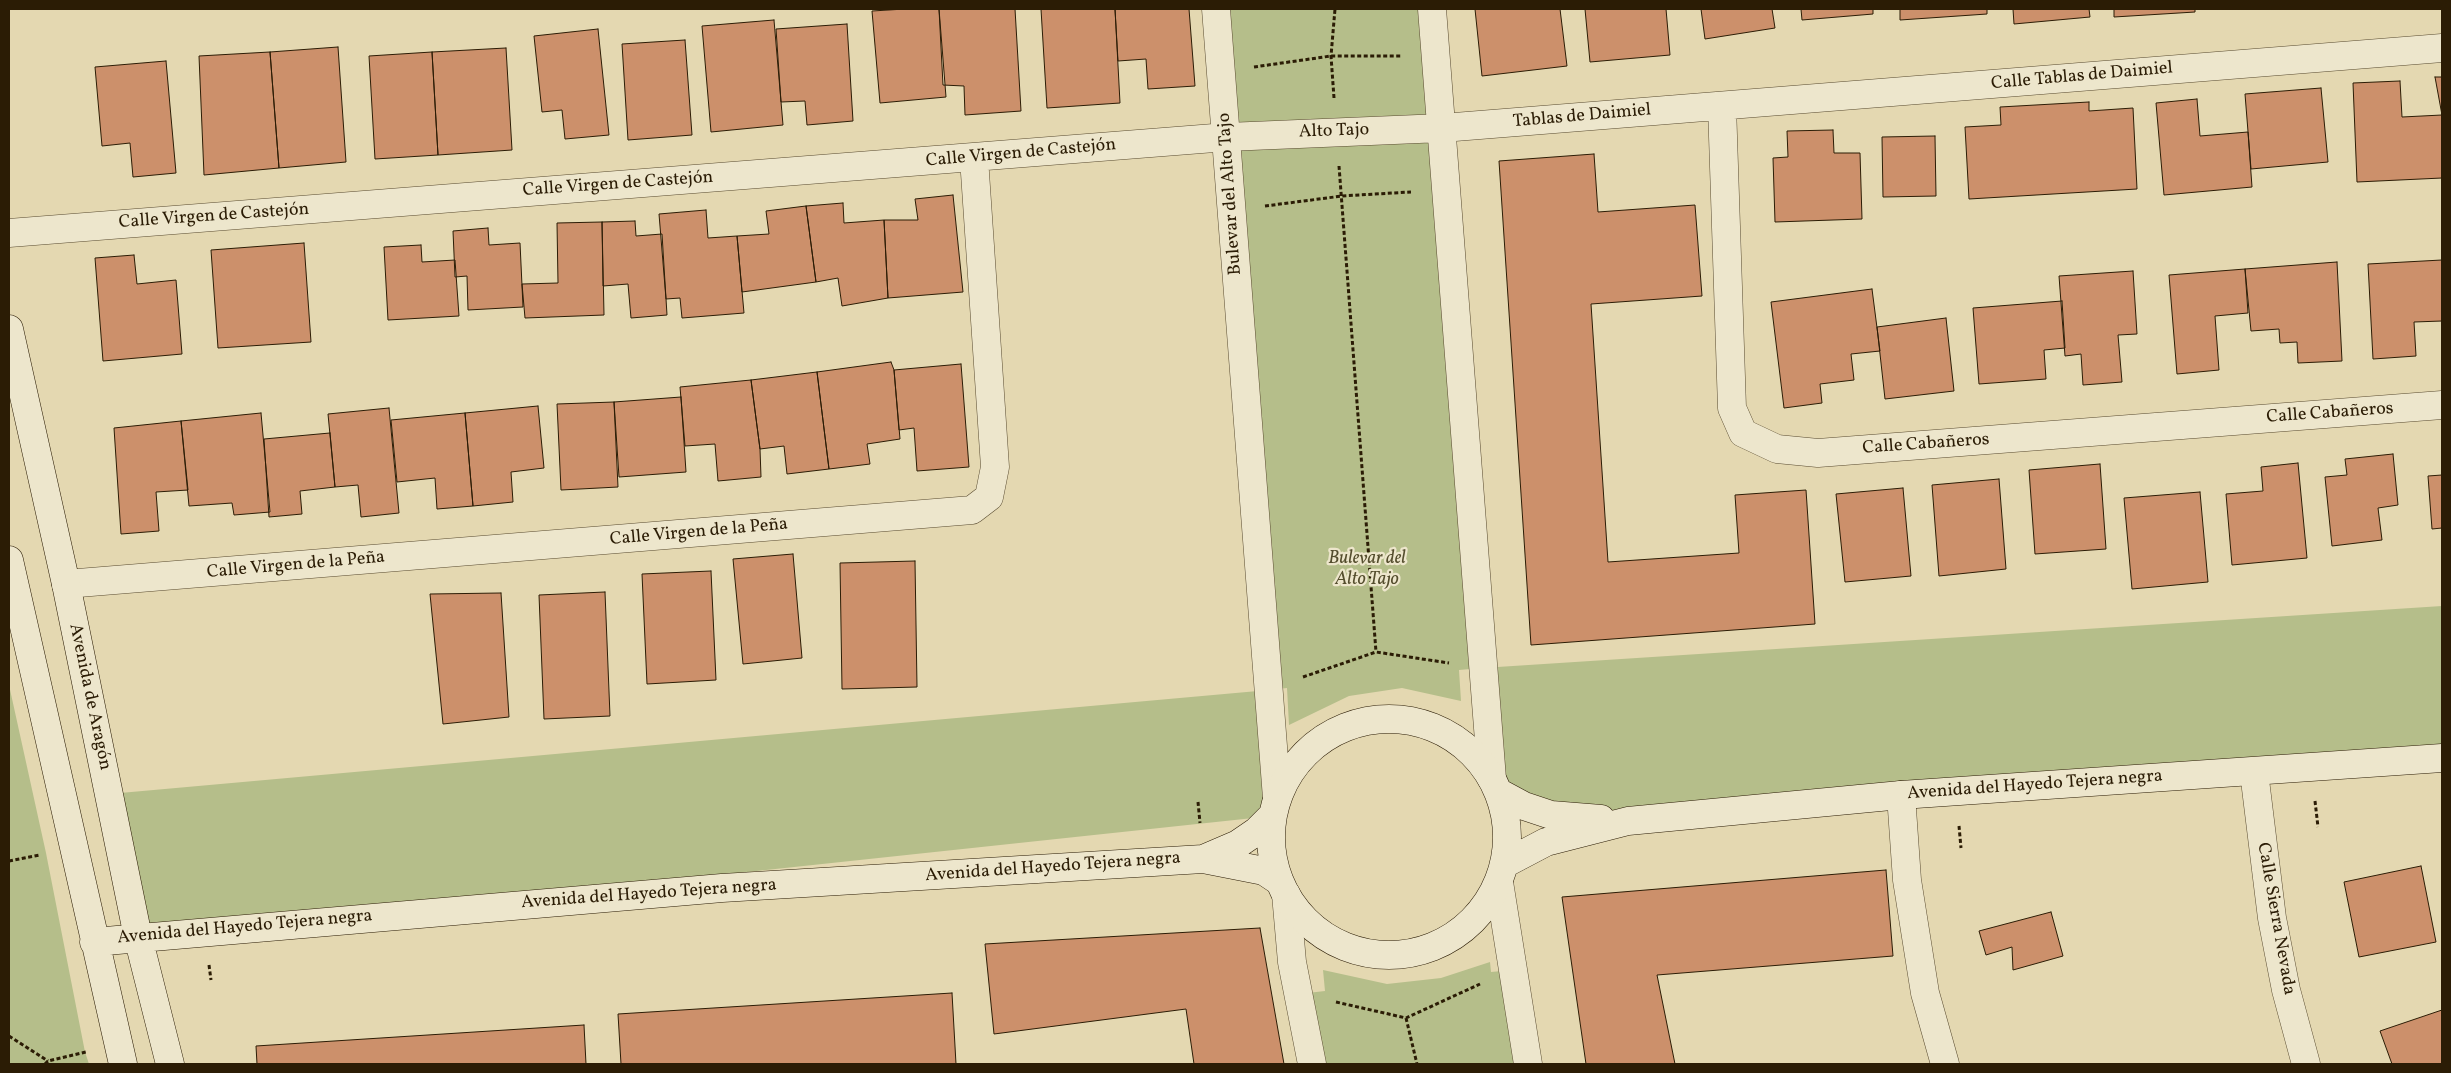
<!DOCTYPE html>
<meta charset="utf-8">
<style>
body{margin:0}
#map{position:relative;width:2451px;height:1073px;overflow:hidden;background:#e4d8b1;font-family:Vollkorn,serif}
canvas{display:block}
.frame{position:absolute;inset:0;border:10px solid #2b1c05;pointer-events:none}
</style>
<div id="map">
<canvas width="2451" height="1073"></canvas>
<div class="frame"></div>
</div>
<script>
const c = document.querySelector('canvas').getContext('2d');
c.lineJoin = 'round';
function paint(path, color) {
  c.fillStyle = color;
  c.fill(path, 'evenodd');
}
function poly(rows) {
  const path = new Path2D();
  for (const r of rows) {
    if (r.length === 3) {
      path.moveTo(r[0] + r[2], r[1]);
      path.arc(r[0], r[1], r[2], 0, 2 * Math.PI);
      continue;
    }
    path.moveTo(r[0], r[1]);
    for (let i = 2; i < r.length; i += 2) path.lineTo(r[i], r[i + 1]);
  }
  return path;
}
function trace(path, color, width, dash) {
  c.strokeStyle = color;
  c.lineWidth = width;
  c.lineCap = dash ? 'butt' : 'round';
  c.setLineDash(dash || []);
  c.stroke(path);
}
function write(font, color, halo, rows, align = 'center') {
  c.font = font + ' Vollkorn,serif';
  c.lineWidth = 4.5;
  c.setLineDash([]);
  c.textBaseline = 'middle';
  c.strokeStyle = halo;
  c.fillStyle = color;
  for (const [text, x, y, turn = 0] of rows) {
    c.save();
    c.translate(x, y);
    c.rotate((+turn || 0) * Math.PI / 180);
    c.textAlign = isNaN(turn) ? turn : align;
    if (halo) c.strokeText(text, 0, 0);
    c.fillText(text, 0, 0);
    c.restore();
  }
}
paint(poly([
 [1218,9,1427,9,1482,668,2442,606,2442,758,1628,821,1498,792,1482,668,1459,670,1461,701,1402,688,1349,696,1289,725,1287,688,1269,690,1272,816,138,937,109,794,1269,690],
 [9,685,46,853,85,1052,89,1064,9,1064],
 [1490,962,1491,972,1513,970,1528,1064,1321,1064,1299,994,1325,991,1323,970,1387,984,1441,978]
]), '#b5be8a');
const building = poly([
 [905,9,939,9,946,97,880,103,872,11,905,9],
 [939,9,1015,9,1021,111,965,115,964,86,943,85,939,9],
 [1041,9,1115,9,1120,103,1047,108,1041,9],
 [1115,9,1189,9,1195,86,1148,89,1146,59,1118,61,1115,9],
 [1475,9,1560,9,1567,66,1482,76,1475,9],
 [1585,9,1666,9,1670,55,1590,62,1585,9],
 [1701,9,1772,9,1775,28,1705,39,1701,9],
 [1801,9,1873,9,1873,14,1802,20,1801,9],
 [1900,9,1987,9,1987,14,1900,20,1900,9],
 [2013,9,2089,9,2090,17,2014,24,2013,9],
 [2114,9,2195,9,2195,12,2114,17,2114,9],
 [774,20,783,125,711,132,702,26,774,20],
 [847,24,853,121,807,125,805,101,781,102,776,29,847,24],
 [598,29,609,135,565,139,562,110,542,112,534,36,598,29],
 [685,40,692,135,628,140,622,44,685,40],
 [338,47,346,162,279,168,270,52,338,47],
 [506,48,512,150,438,155,432,52,506,48],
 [270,52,279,168,204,175,199,56,270,52],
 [432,52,438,155,375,159,369,56,432,52],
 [166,61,176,173,133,177,130,143,102,146,95,67,166,61],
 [2435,77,2442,77,2442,119,2442,115,2435,77],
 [2400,81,2402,117,2442,115,2442,178,2357,182,2353,83,2400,81],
 [2321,88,2328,162,2251,169,2245,94,2321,88],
 [2197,99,2200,136,2248,132,2252,187,2164,195,2156,103,2197,99],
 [2089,102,2089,111,2133,108,2137,189,1969,199,1965,127,2001,125,2000,107,2089,102],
 [1833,130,1834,153,1860,153,1862,219,1775,222,1773,158,1788,157,1787,131,1833,130],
 [1935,136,1936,196,1883,197,1882,137,1935,136],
 [1594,154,1598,212,1695,205,1702,296,1591,304,1608,562,1739,553,1735,495,1806,490,1815,624,1531,645,1499,161,1594,154],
 [953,195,963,292,888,298,884,220,918,220,915,199,953,195],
 [843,203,844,223,884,220,888,298,842,306,838,278,816,282,806,206,843,203],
 [806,206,816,282,742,292,737,236,769,234,766,211,806,206],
 [706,210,708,238,737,236,744,313,682,318,680,298,666,299,659,214,706,210],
 [635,221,636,236,662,234,667,315,631,318,628,284,603,286,602,222,635,221],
 [602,222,604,315,525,318,522,284,558,283,557,223,602,222],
 [488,228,489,245,520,243,523,307,468,310,467,276,455,277,453,231,488,228],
 [304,243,311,342,218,348,211,250,304,243],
 [421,245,422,262,455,260,459,316,388,320,384,247,421,245],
 [134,255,137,284,176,280,182,354,103,361,95,258,134,255],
 [2442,260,2442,321,2414,322,2416,356,2373,359,2368,264,2442,260],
 [2337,262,2342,361,2298,363,2297,342,2280,343,2279,329,2251,331,2245,269,2337,262],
 [2245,269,2248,313,2215,316,2219,370,2177,374,2169,275,2245,269],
 [2133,271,2137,334,2118,335,2122,382,2083,385,2081,354,2065,356,2059,276,2133,271],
 [1872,289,1880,351,1851,354,1854,380,1820,384,1822,403,1784,408,1771,302,1872,289],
 [2062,301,2065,348,2044,350,2046,379,1979,384,1973,308,2062,301],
 [1946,318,1954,391,1885,399,1877,327,1946,318],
 [891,362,894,370,900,439,867,444,870,464,829,469,817,372,891,362],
 [961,364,969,467,917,471,914,428,899,430,894,370,961,364],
 [817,372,829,469,787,474,784,446,760,449,751,380,817,372],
 [751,380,760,449,761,477,718,481,715,444,685,446,680,387,751,380],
 [681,397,686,472,619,477,614,402,681,397],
 [614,402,618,487,561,490,557,404,614,402],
 [538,406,544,468,511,472,513,502,473,506,465,413,538,406],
 [389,408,399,513,361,517,358,485,335,487,328,414,389,408],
 [261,413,270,512,234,515,232,503,189,506,181,421,261,413],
 [465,413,473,506,437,509,435,478,397,482,391,420,465,413],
 [181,421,188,490,156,492,159,531,121,534,114,428,181,421],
 [330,433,335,487,300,491,302,514,269,517,264,439,330,433],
 [2393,454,2398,505,2378,508,2382,540,2332,546,2325,477,2347,475,2345,459,2393,454],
 [2298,463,2307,558,2232,565,2226,494,2263,491,2261,467,2298,463],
 [2100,464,2106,549,2035,554,2029,470,2100,464],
 [2442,475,2442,528,2432,529,2428,476,2442,475],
 [1999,479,2006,569,1939,576,1932,485,1999,479],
 [1903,488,1911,576,1845,582,1836,494,1903,488],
 [2200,492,2208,582,2132,589,2124,498,2200,492],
 [793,554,802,658,743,664,733,559,793,554],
 [915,561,917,687,842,689,840,563,915,561],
 [711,571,716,680,647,684,642,574,711,571],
 [605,592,610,716,544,719,539,595,605,592],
 [501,593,509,717,443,724,430,594,501,593],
 [2421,866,2436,942,2359,957,2344,882,2421,866],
 [1886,870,1893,956,1657,975,1675,1064,1586,1064,1562,897,1886,870],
 [2051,912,2063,956,2013,970,2012,947,1986,955,1979,931,2051,912],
 [1260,928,1284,1064,1194,1064,1186,1009,994,1034,985,944,1260,928],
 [952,993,956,1064,621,1064,618,1014,952,993],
 [2442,1010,2442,1064,2392,1064,2380,1031,2442,1010],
 [584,1025,586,1064,257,1064,256,1046,584,1025]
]);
paint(building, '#cc906b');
trace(building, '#2b1c05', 1);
const street = poly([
 [1216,9,1277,798],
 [1432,9,1492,779],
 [1722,106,1732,408,1743,433,1777,449,1818,453,2442,405],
 [9,233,1227,137,1442,128,2442,48],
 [66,584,972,510,989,497,995,467,974,158],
 [2254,772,2272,918,2286,990,2306,1064],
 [1901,795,1907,880,1925,993,1945,1064],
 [1499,882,1528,1064],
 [1286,894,1292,962,1312,1064]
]);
const secondary = poly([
 [9,329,66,584,138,937,170,1064],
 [9,560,123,1064],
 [1389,837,118],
 [1498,792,1524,806,1551,815,1601,819],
 [1203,859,1238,844,1257,831,1272,816],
 [1508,862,1546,842,1628,821,1901,795,2442,758],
 [94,942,722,888,1203,859,1264,871,1279,881]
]);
trace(street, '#594b30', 29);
trace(secondary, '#2b1c05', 29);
trace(poly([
 [1254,67,1331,56,1402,56],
 [1334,98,1331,56,1335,9],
 [1339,166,1376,652],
 [1265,206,1342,196,1411,192],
 [1303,677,1376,652,1449,663],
 [2315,801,2318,827],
 [1198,802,1200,823],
 [1959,826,1961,848],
 [9,861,40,855],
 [209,965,211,980],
 [1336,1002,1406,1018,1480,984],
 [1406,1018,1417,1064],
 [9,1036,48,1061],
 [45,1064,48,1061,86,1052]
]), '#2b1c05', 3, [4, 2.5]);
trace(street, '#ede6cc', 28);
trace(secondary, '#ede6cc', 28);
write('18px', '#2b1c05', '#ede6cc', [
 ["Calle Tablas de Daimiel",2082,77,-5],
 ["Tablas de Daimiel",1582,117,-5],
 ["Alto Tajo",1334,132,-2],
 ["Calle Virgen de Castejón",1021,154,-5],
 ["Calle Virgen de Castejón",618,185,-4],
 ["Bulevar del Alto Tajo",1231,194,-94],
 ["Calle Virgen de Castejón",214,217,-4],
 ["Calle Cabañeros",2330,414,-4],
 ["Calle Cabañeros",1926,445,-4],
 ["Calle Virgen de la Peña",699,533,-5],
 ["Calle Virgen de la Peña",296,566,-5],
 ["Avenida de Aragón",89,697,78],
 ["Avenida del Hayedo Tejera negra",2035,786,-4],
 ["Avenida del Hayedo Tejera negra",1053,868,-4],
 ["Avenida del Hayedo Tejera negra",649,895,-4],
 ["Calle Sierra Nevada",2275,919,80],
 ["Avenida del Hayedo Tejera negra",245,928,-5]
]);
write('italic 18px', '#544d2d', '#ede6cc', [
 ["Bulevar del",1367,560],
 ["Alto Tajo",1367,581]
]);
</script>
